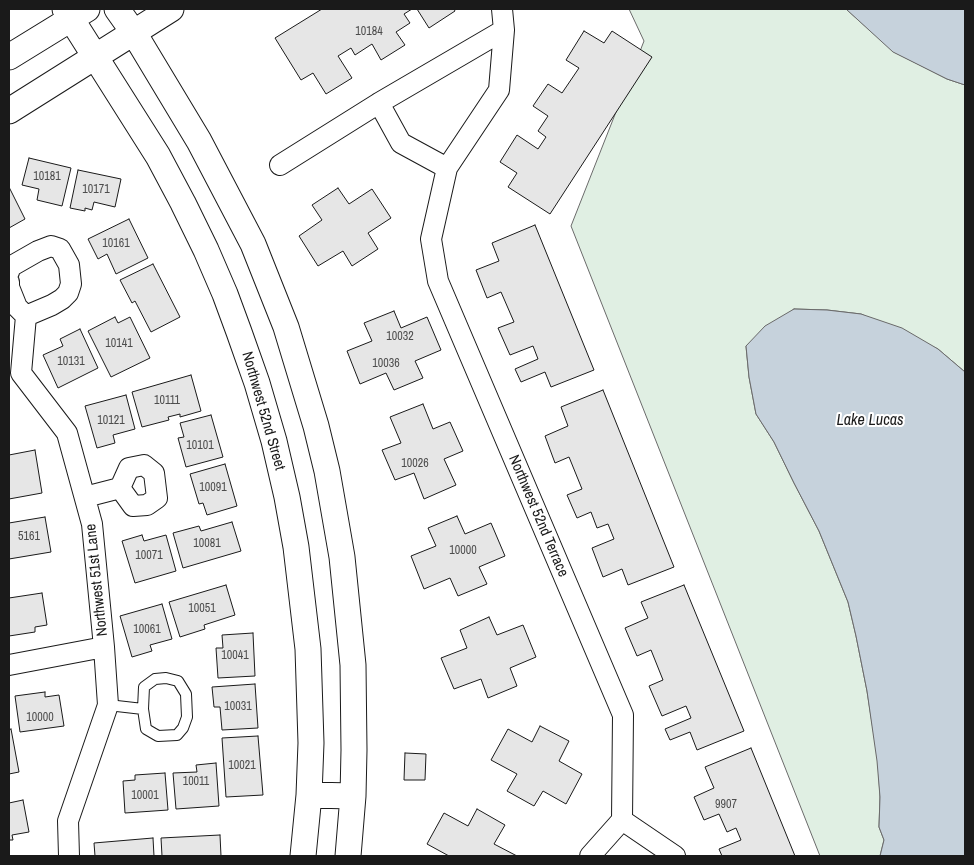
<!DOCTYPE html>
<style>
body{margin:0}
#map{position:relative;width:974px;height:865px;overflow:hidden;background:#fff;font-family:"Archivo Narrow",sans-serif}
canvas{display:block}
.frame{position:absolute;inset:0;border:10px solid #1a1a1a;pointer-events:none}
</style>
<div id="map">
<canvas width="974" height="865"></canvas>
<div class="frame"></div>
</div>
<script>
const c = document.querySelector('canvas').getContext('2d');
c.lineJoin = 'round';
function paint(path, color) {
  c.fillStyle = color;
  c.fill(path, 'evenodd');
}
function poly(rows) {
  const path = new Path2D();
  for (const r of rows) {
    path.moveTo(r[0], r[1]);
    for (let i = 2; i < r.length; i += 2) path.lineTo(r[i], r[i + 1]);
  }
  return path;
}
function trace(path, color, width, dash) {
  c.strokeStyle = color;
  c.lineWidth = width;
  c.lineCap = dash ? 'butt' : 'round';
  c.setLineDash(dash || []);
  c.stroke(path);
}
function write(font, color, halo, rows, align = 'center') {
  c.font = font + ' "Archivo Narrow",sans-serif';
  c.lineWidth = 4;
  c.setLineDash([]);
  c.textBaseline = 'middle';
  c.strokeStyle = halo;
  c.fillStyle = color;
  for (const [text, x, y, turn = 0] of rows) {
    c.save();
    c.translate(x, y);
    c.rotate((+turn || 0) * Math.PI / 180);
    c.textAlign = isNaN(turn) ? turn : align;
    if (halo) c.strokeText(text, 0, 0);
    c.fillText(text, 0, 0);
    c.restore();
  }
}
const green = poly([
 [629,9,846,9,894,52,947,79,965,85,965,372,938,349,861,314,827,310,794,309,746,346,749,377,756,414,774,442,794,483,819,531,848,602,856,636,867,691,878,761,880,797,879,827,884,840,880,856,820,856,571,226,644,41,629,9]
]);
paint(green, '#e0efe3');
trace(green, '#6a6a6a', 1);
const water = poly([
 [846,9,965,9,965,85,947,79,893,52,846,9],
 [794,309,827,310,861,314,902,328,938,349,965,372,965,856,880,856,884,840,879,827,880,797,877,761,867,691,856,636,848,602,819,531,794,483,774,442,756,414,749,377,746,346,765,326,794,309]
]);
paint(water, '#c6d2dc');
trace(water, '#6a6a6a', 1);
const building = poly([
 [322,9,412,9,404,14,410,23,396,32,405,45,381,60,372,44,355,55,351,48,338,56,352,78,326,94,313,73,301,80,275,38,322,9],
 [417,9,454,9,455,11,429,28,417,9],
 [584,31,604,43,612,31,652,57,550,214,508,187,517,173,500,162,517,135,538,149,546,137,538,131,548,116,533,106,548,84,562,93,579,68,566,60,584,31],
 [29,158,71,168,62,206,37,200,39,189,22,185,29,158],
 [78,170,121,179,115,207,94,202,92,210,85,208,85,211,70,208,78,170],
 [9,187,25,219,9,228,9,187],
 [338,188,349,204,372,189,391,218,368,233,378,249,352,266,343,251,318,266,299,236,322,220,312,205,338,188],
 [129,219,148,258,116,274,107,254,98,259,88,239,129,219],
 [535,225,594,370,551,387,545,372,521,382,515,369,538,359,533,346,510,355,498,328,514,322,501,292,487,298,476,270,499,261,492,243,535,225],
 [153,264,180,317,151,332,135,301,132,303,120,280,153,264],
 [394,311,401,328,427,317,441,350,415,361,423,378,394,390,386,373,360,384,347,351,372,341,364,323,394,311],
 [115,317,118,323,130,317,150,358,111,377,88,331,115,317],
 [80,329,98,368,58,388,43,355,63,346,60,339,80,329],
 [191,375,201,411,180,417,180,414,168,417,169,420,142,427,132,392,191,375],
 [603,390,674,567,628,585,622,569,603,577,592,548,614,539,608,524,597,528,591,512,577,518,567,495,582,489,569,457,555,463,545,436,568,426,561,407,603,390],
 [126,395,135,429,113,435,115,443,97,448,85,406,126,395],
 [423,404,433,429,450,422,463,451,444,459,456,485,424,499,414,473,395,480,382,450,401,443,390,417,423,404],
 [211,415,223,457,186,467,178,438,184,437,180,423,211,415],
 [35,450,42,493,9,499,9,455,35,450],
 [225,464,237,506,207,515,203,503,199,504,190,474,225,464],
 [457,516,465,534,491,523,505,556,479,567,487,584,458,596,450,578,424,589,411,556,436,546,428,528,457,516],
 [45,517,51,552,9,559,9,523,45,517],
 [232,522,241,551,183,568,173,533,199,526,201,531,232,522],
 [142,535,144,541,166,535,176,571,135,583,122,541,142,535],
 [226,585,235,615,204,625,205,629,180,637,169,602,226,585],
 [684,585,744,731,697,750,690,732,670,740,665,729,691,718,686,706,662,716,649,686,663,680,651,650,637,656,625,628,648,618,641,602,684,585],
 [42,593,47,625,35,627,35,632,9,636,9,598,42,593],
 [162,604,172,639,150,645,152,651,132,657,120,616,162,604],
 [489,617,497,635,523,625,536,657,510,668,517,686,488,698,481,679,454,689,441,658,467,648,460,630,489,617],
 [253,633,255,676,218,678,216,648,223,648,222,635,253,633],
 [255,684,258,728,222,730,220,707,214,707,212,687,255,684],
 [45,692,45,697,59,695,64,726,20,732,15,696,45,692],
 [540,726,569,741,559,761,582,774,566,804,543,791,534,806,507,791,517,774,491,760,508,729,532,742,540,726],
 [11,729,19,772,9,774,9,730,11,729],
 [258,736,263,795,226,797,222,738,258,736],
 [751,748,795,856,722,856,719,849,741,840,736,828,727,832,719,814,704,820,694,797,714,788,705,767,751,748],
 [405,753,426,754,425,780,404,780,405,753],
 [216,763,219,806,176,809,173,773,197,772,196,765,216,763],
 [165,773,168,810,125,813,123,781,135,780,135,775,165,773],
 [23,800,29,832,12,835,13,840,9,840,9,803,23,800],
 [477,809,505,825,494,844,517,856,449,856,427,844,444,813,468,826,477,809],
 [220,835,221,856,162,856,161,838,220,835],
 [153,838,154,856,95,856,94,843,153,838]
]);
paint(building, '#e6e6e6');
trace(building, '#1a1a1a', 1);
const service = poly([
 [108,705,143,709,146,729,158,736,177,735,183,728,187,717,186,694,178,681,166,678,155,679,144,687,143,709]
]);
const minor = poly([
 [502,9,504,30,499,90,447,168,431,239,438,281,623,715,622,820,590,856],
 [379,103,401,143,447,168],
 [280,165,379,103,504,30],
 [9,272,10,267,38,251,51,246,60,249,69,265,71,284,68,293,62,299,52,305,26,316],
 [9,282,9,287,17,307,26,316,21,373,67,433,92,524,104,647,108,705,68,821,69,856],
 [85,497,120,488,129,468,144,465,154,473,157,498,147,505,133,506,120,488],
 [9,665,104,647],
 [622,820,675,856]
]);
const tertiary = poly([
 [65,9,158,156,183,203,206,250,225,294,239,332,257,383,274,441,287,497,296,547,308,649,311,743,309,795,303,856],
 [117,9,134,33,199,141,253,244,286,327,316,426,327,471,342,557,353,665,354,750,353,796,348,856],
 [9,57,87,9],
 [9,111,171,9],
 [309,795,353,796]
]);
trace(service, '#1a1a1a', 12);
trace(minor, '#1a1a1a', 22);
trace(tertiary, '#1a1a1a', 27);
trace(service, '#fff', 10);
trace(minor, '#fff', 20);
trace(tertiary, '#fff', 25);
write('12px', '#4d4d4d', null, [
 ["10184",369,32],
 ["10181",47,177],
 ["10171",96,190],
 ["10161",116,244],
 ["10032",400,337],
 ["10141",119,344],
 ["10131",71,362],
 ["10036",386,364],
 ["10111",167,401],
 ["10121",111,421],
 ["10101",200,446],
 ["10026",415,464],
 ["10091",213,488],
 ["5161",29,537],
 ["10081",207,544],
 ["10000",463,551],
 ["10071",149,556],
 ["10051",202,609],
 ["10061",147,630],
 ["10041",235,656],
 ["10031",238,707],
 ["10000",40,718],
 ["10021",242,766],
 ["10011",196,782],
 ["10001",145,796],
 ["9907",726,805]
]);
write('15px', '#1a1a1a', '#fff', [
 ["Northwest 52nd Street",263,411,74],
 ["Northwest 52nd Terrace",538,516,67],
 ["Northwest 51st Lane",97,580,-96]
]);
write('italic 16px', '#1a1a1a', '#fff', [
 ["Lake Lucas",870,421]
]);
</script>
